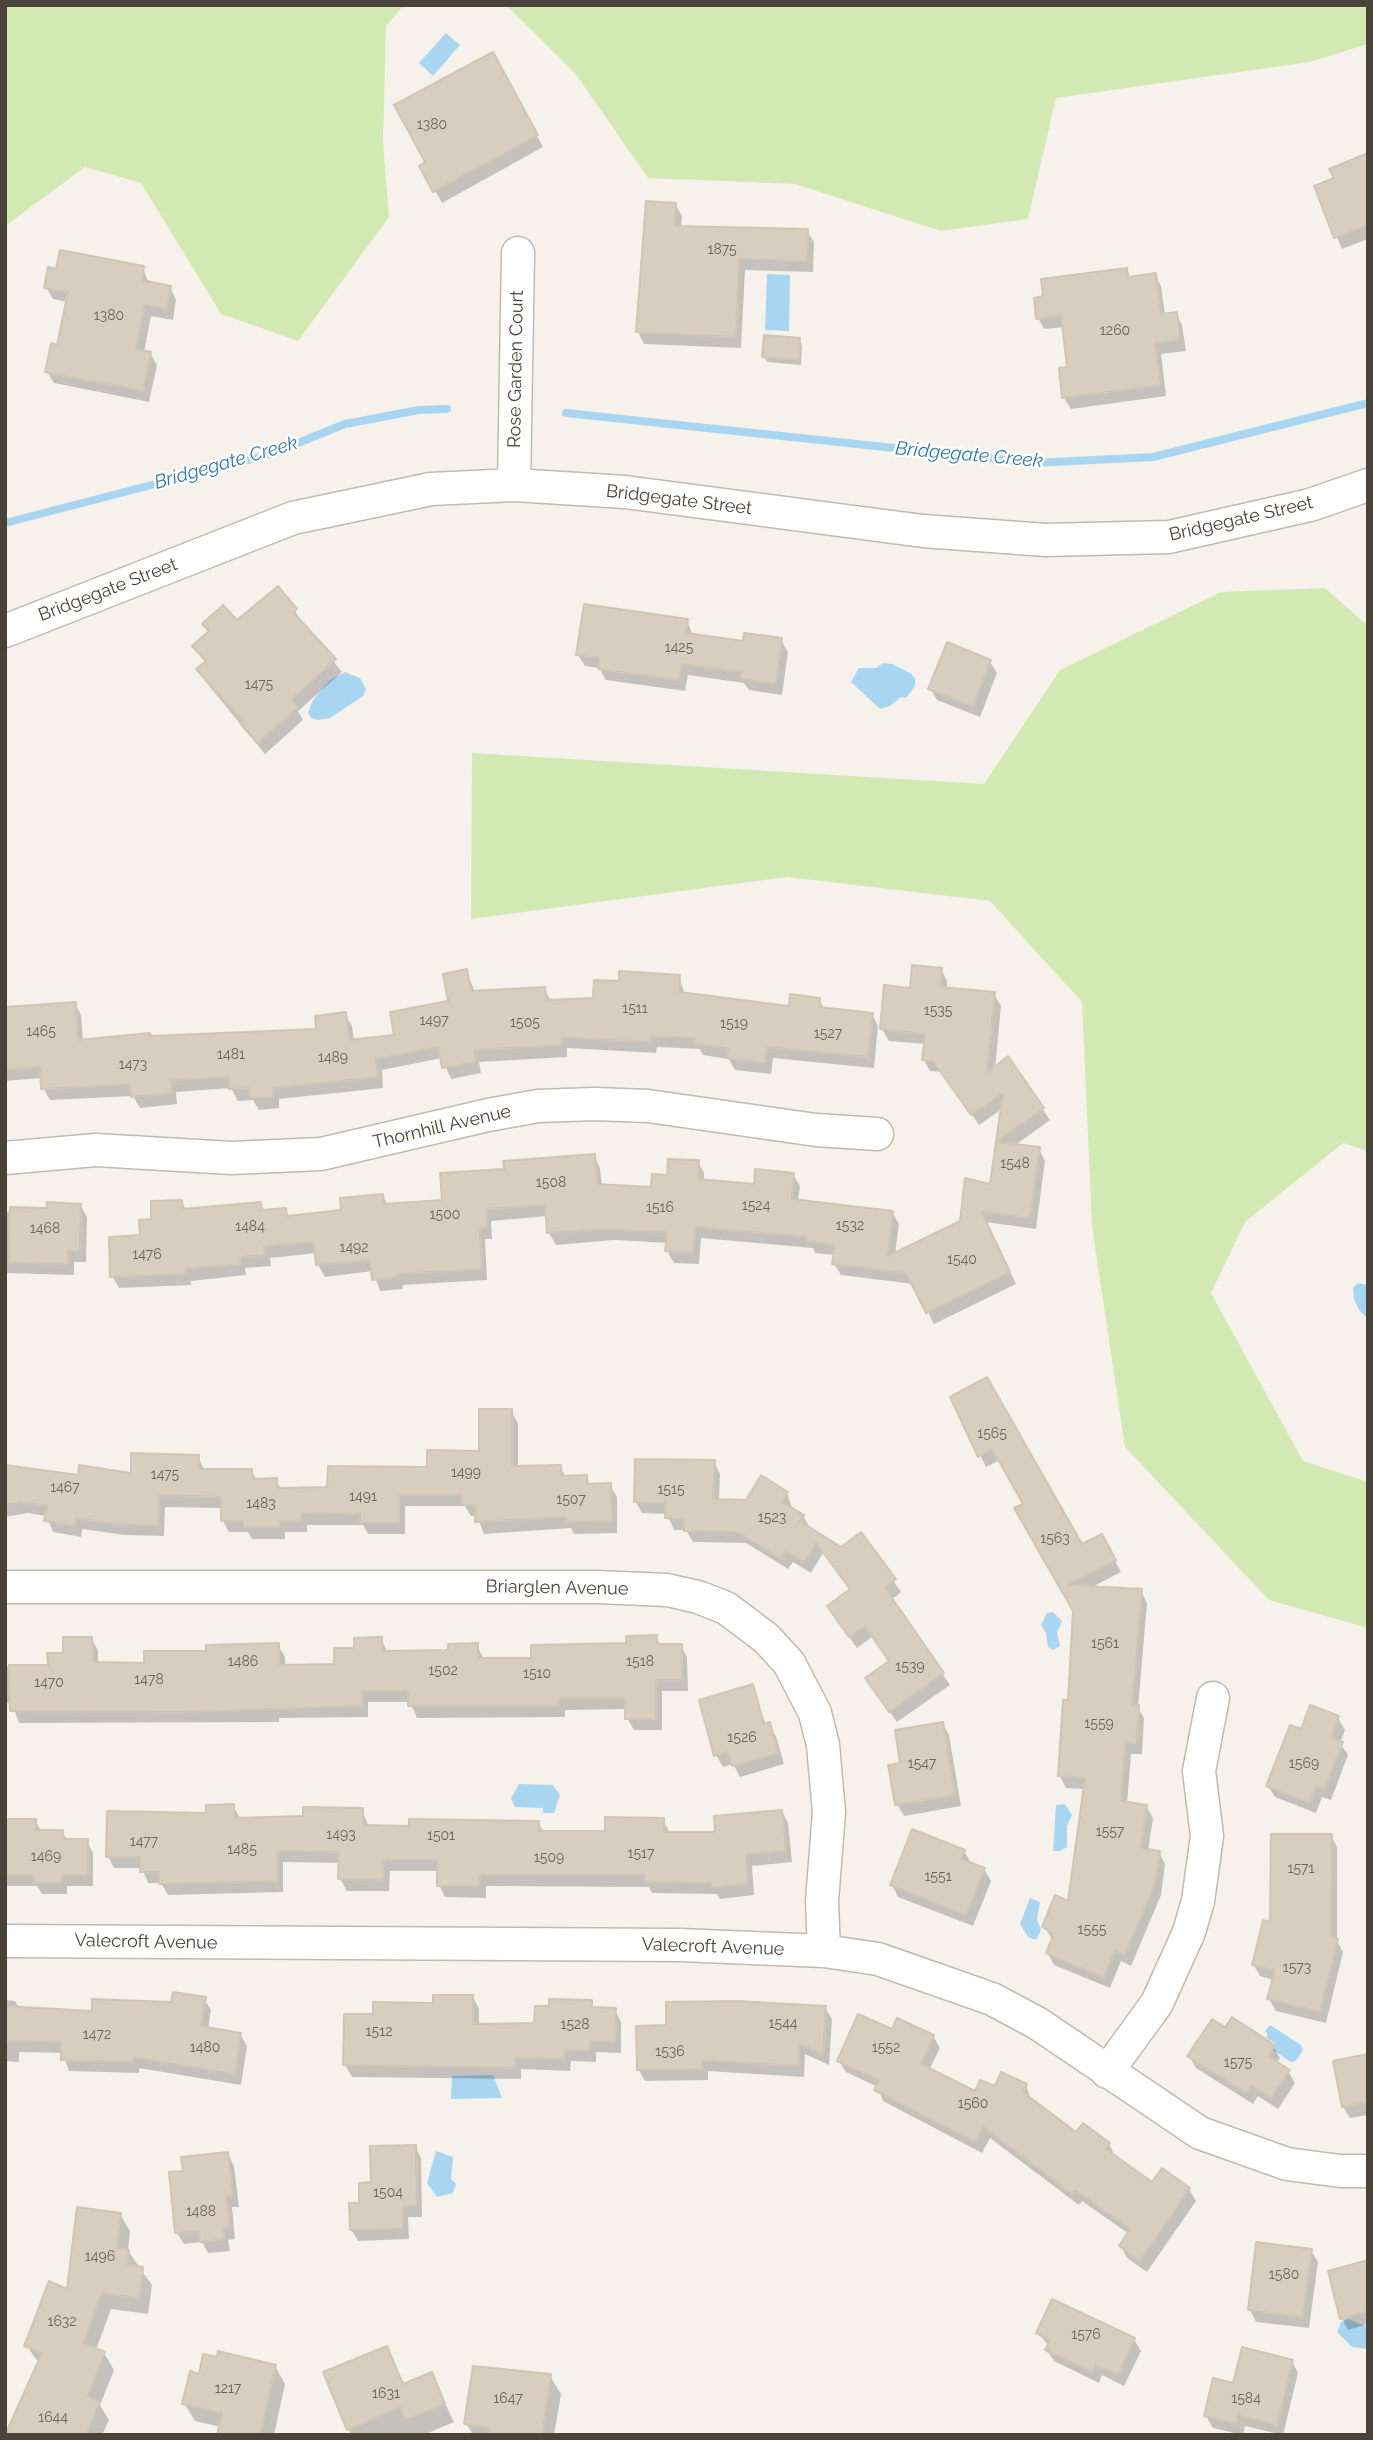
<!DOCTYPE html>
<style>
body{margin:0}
#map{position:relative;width:1373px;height:2440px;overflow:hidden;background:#f6f2eb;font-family:Raleway,sans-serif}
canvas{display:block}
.frame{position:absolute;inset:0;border:7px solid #4a4339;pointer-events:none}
</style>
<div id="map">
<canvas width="1373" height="2440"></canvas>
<div class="frame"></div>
</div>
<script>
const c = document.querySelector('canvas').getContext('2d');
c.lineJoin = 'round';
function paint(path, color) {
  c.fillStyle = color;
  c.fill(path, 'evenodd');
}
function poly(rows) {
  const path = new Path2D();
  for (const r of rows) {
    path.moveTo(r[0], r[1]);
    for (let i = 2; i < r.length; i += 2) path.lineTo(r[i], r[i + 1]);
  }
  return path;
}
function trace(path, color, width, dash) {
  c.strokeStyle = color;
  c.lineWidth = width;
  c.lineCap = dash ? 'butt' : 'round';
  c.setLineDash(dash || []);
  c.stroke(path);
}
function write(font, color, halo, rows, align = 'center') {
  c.font = font + ' Raleway,sans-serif';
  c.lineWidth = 5;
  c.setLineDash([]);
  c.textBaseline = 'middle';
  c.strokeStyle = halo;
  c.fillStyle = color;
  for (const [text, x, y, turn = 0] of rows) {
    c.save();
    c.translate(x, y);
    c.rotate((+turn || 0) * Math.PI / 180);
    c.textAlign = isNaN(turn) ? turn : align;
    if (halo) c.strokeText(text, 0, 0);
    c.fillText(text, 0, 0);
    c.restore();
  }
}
paint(poly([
 [5,5,404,5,386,26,383,142,389,217,298,341,221,314,141,183,85,167,5,226],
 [506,5,1368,5,1368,44,1310,62,1056,98,1028,219,941,231,795,184,648,178,575,73],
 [1325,588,1368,626,1368,1151,1343,1143,1245,1222,1211,1293,1303,1461,1368,1482,1368,1628,1269,1600,1125,1447,1092,1226,1082,1002,990,901,787,877,471,919,472,753,984,784,1060,670,1221,592]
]), '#d3e9b4');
paint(poly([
 [446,33,460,45,433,76,419,63],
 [767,274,790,275,789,331,765,330],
 [883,663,892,664,910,673,915,678,915,686,906,698,901,697,890,706,880,709,851,682,859,668,876,668],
 [345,672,360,678,366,689,363,696,330,718,318,720,311,718,308,713,313,700,330,680],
 [1358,1283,1368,1285,1368,1319,1359,1310,1354,1299,1353,1288],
 [1053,1612,1062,1621,1057,1633,1060,1646,1053,1650,1048,1647,1046,1633,1041,1625,1047,1613],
 [519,1784,553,1785,560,1795,554,1813,543,1813,543,1808,515,1807,511,1798],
 [1065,1804,1072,1815,1067,1826,1067,1847,1060,1851,1053,1851,1056,1805],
 [1030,1898,1040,1902,1037,1919,1041,1930,1036,1940,1028,1937,1020,1924],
 [1270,2025,1301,2045,1303,2050,1296,2061,1291,2062,1273,2050,1276,2044,1266,2037,1268,2034,1265,2031],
 [493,2075,502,2098,451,2099,452,2076],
 [436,2151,453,2157,451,2179,456,2184,453,2193,437,2197,427,2183],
 [1349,2319,1368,2327,1368,2349,1352,2347,1337,2332,1341,2322]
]), '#a8d6f1');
paint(poly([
 [499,66,543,147,442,203,421,166,427,163],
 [1368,155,1368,239,1342,249,1316,187,1336,179],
 [675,204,682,216,681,228,807,231,814,242,813,272,745,270,741,348,644,344,638,332],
 [143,268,149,284,170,288,176,299,173,320,151,316,144,352,150,353,157,365,149,402,54,383,47,372,59,347,68,302,53,299,46,287],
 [1126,270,1131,278,1155,275,1161,286,1165,315,1176,314,1182,325,1186,351,1161,354,1166,396,1071,409,1064,398,1061,370,1069,368,1064,327,1044,329,1038,318],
 [799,340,802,345,801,365,767,362,764,356],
 [295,610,301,623,342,672,298,711,303,720,265,754,205,681,199,670,206,663,195,646,209,633,205,625,236,623],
 [687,620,693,636,745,643,781,640,788,652,782,695,749,690,744,683,688,675,685,691,606,680,599,668,585,666,578,655],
 [990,662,997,673,980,717,937,700,930,688],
 [941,969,947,981,947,989,994,994,1001,1006,995,1069,1008,1058,1050,1120,1014,1146,1039,1149,1045,1161,1036,1229,986,1222,1016,1284,934,1324,914,1284,841,1275,834,1264,835,1255,815,1253,813,1248,701,1238,699,1264,674,1263,667,1251,668,1243,614,1240,556,1245,549,1233,548,1216,491,1221,492,1239,485,1239,487,1280,402,1285,403,1289,380,1291,373,1271,325,1277,318,1265,317,1253,270,1258,271,1266,245,1268,246,1275,191,1281,191,1285,119,1288,112,1276,153,1221,181,1202,187,1211,260,1204,265,1212,285,1210,290,1217,343,1211,382,1195,388,1205,444,1202,506,1171,594,1156,600,1168,602,1186,652,1189,698,1162,704,1173,704,1181,755,1186,793,1175,800,1186,798,1201,892,1212,899,1224,895,1254,961,1222,992,1186,1002,1109,979,1125,942,1072,930,1071,924,1060,925,1044,889,1041,882,1029,911,990],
 [466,971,475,992,544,989,552,1002,595,1000,620,983,679,977,685,995,790,1008,819,999,825,1010,872,1014,878,1026,874,1068,773,1058,771,1074,735,1070,729,1059,703,1055,700,1049,657,1047,656,1053,567,1048,567,1057,479,1062,481,1073,451,1079,442,1058,382,1070,383,1088,279,1099,279,1108,259,1110,253,1100,238,1101,231,1088,176,1092,177,1104,140,1108,133,1096,50,1100,43,1088,42,1078,5,1081,5,1008,75,1004,81,1015,83,1041,318,1030,345,1014,352,1026,354,1041,396,1037,450,1003],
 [80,1205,87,1217,86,1262,74,1262,74,1275,5,1273,5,1212],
 [952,1398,1082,1546,1108,1547,1121,1572,1090,1588,1141,1591,1147,1603,1138,1708,1144,1718,1142,1754,1131,1754,1127,1804,1146,1806,1153,1818,1148,1851,1159,1852,1165,1864,1161,1895,1131,1966,1121,1961,1110,1988,1054,1965,1048,1953,1053,1940,1044,1927,1070,1903,1085,1789,1066,1788,1060,1776,1070,1702,1075,1611,1025,1504,1000,1460,986,1467],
 [511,1411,518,1423,518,1467,560,1467,566,1477,586,1477,591,1485,610,1485,617,1497,617,1533,574,1534,571,1528,484,1534,477,1516,471,1516,465,1506,405,1506,405,1534,368,1534,363,1525,307,1525,307,1532,285,1532,285,1539,252,1539,248,1532,229,1532,223,1521,223,1508,165,1507,164,1536,125,1535,82,1529,81,1537,53,1532,47,1516,28,1513,5,1517,5,1466,79,1477,132,1475,198,1457,205,1471,251,1470,257,1480,276,1480,281,1489,329,1489,428,1468,481,1452],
 [714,1462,720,1474,719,1501,747,1502,787,1493,792,1508,803,1516,810,1528,841,1549,861,1534,901,1592,891,1600,950,1685,897,1722,874,1690,891,1662,873,1636,857,1648,836,1618,851,1591,823,1553,811,1573,793,1562,788,1569,746,1543,693,1542,686,1530,674,1530,667,1514,642,1513,636,1502],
 [656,1637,661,1646,681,1646,687,1657,688,1691,662,1691,662,1730,634,1730,627,1718,627,1709,565,1710,565,1717,417,1718,410,1702,368,1702,368,1717,279,1718,279,1722,19,1723,12,1703,5,1703,5,1667,49,1666,91,1638,98,1650,98,1664,146,1665,278,1645,285,1657,285,1666,336,1666,355,1650,381,1639,388,1653,450,1652,477,1645,484,1660,533,1659],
 [752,1686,766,1725,776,1736,784,1764,740,1777,733,1764,723,1767,716,1755,701,1701],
 [1338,1718,1345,1730,1340,1743,1348,1755,1331,1800,1322,1797,1316,1813,1275,1797,1268,1786,1302,1731],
 [942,1723,949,1735,961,1806,904,1816,897,1804,902,1764],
 [233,1806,240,1818,305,1818,362,1810,369,1827,538,1822,544,1833,607,1832,663,1819,670,1834,717,1834,782,1811,788,1823,792,1862,752,1866,754,1895,720,1899,717,1894,652,1893,649,1887,486,1886,486,1898,445,1897,439,1885,439,1871,390,1871,389,1891,347,1891,340,1879,340,1863,283,1862,283,1892,168,1895,161,1883,148,1883,142,1868,114,1868,108,1856],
 [5,1821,35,1821,42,1832,62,1832,68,1841,87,1841,93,1853,93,1886,67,1886,67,1894,42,1894,37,1886,5,1886],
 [1331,1836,1337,1847,1337,1941,1343,1952,1326,2023,1276,2011,1269,1999,1274,1980,1260,1976,1253,1964,1272,1924],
 [964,1851,971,1863,984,1869,991,1881,973,1926,898,1897,892,1885],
 [472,1996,479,2008,479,2026,536,2025,591,2002,595,2009,615,2010,621,2022,621,2053,596,2052,596,2062,571,2061,570,2071,521,2069,521,2079,352,2077,345,2065,374,2016],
 [204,1999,211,2010,208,2029,240,2034,247,2046,241,2085,139,2068,139,2073,69,2071,63,2053,19,2052,19,2062,5,2061,5,2000,15,2001,19,2008,94,2013],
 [825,2008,832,2019,829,2065,805,2054,804,2077,708,2071,708,2080,645,2081,639,2070,668,2027],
 [893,2032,933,2036,940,2048,929,2070,976,2093,1026,2085,1031,2100,1077,2134,1109,2144,1115,2156,1153,2184,1189,2189,1196,2201,1147,2272,1127,2258,1121,2246,1129,2234,1082,2201,1079,2205,990,2138,982,2153,883,2101,878,2087,846,2072,839,2061],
 [1273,2046,1280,2058,1276,2064,1288,2071,1295,2083,1278,2109,1258,2096,1253,2104,1196,2068,1189,2056],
 [1368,2056,1368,2115,1350,2118,1343,2107],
 [415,2146,421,2158,422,2217,408,2217,409,2239,358,2241,351,2229,372,2184],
 [228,2154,234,2166,239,2207,232,2207,235,2239,228,2240,230,2251,208,2253,202,2242,184,2244,177,2233,185,2172],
 [120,2214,130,2231,128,2251,152,2285,148,2314,111,2309,96,2350,104,2353,114,2370,100,2405,109,2420,102,2435,7,2435,39,2363,26,2345,69,2291],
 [1311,2251,1318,2262,1309,2328,1256,2322,1250,2310],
 [1368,2262,1368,2324,1348,2330,1342,2318],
 [1038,2333,1134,2339,1141,2351,1124,2386,1102,2375,1099,2383,1054,2361,1047,2350,1049,2346],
 [386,2348,405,2385,431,2374,454,2422,423,2435,351,2435,325,2373],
 [1292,2361,1298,2373,1283,2435,1245,2426,1243,2435,1213,2428,1206,2416,1235,2385],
 [275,2366,285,2384,274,2435,220,2435,221,2427,195,2421,184,2403,200,2376],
 [550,2376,561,2394,554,2435,473,2435,466,2423]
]), '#0003');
trace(poly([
 [566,413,1035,463,1153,457,1368,403],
 [5,523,271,454,345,424,419,410,447,409]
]), '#a8d6f1', 8);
const building = poly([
 [493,52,538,135,433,192,419,166,425,162,394,105,493,52],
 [1368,153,1368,225,1334,238,1314,186,1334,178,1329,169,1368,153],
 [646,201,676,203,675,226,808,229,807,261,739,259,736,337,636,332,646,201],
 [60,250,144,266,142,280,171,286,167,309,145,305,136,349,151,352,143,391,45,372,51,343,57,345,68,292,44,288,48,267,56,269,60,250],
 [1127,268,1128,277,1156,273,1161,314,1177,312,1180,340,1155,343,1161,385,1062,398,1059,368,1067,367,1061,315,1036,319,1034,298,1043,296,1041,279,1127,268],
 [764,335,800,338,799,360,762,357,764,335],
 [278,586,297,609,293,612,336,659,291,700,298,707,257,743,240,723,243,721,196,669,206,661,192,646,209,631,202,624,223,605,237,620,278,586],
 [584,604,688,619,686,633,743,641,744,633,782,638,776,684,740,679,741,672,682,664,679,680,598,669,599,658,576,655,584,604],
 [947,642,991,660,973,706,928,689,947,642],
 [912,965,942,968,940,987,995,992,987,1073,1008,1056,1044,1108,996,1142,1040,1147,1030,1218,981,1211,1010,1272,926,1313,906,1273,832,1264,835,1245,806,1241,807,1237,695,1227,693,1253,665,1251,667,1232,606,1229,547,1233,545,1205,486,1209,487,1227,480,1228,482,1269,397,1274,397,1277,372,1280,370,1260,316,1265,314,1242,264,1246,265,1255,240,1257,240,1264,185,1269,185,1274,110,1277,109,1237,140,1235,139,1220,151,1219,151,1201,182,1200,183,1209,261,1202,262,1210,286,1208,287,1216,341,1210,340,1198,383,1194,384,1204,442,1200,440,1173,504,1169,503,1161,595,1154,597,1184,651,1187,652,1174,667,1175,668,1159,699,1160,698,1179,754,1184,755,1169,794,1173,792,1199,893,1211,888,1256,960,1221,965,1178,990,1184,1003,1093,971,1115,933,1061,922,1060,925,1034,880,1029,884,985,910,988,912,965],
 [467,969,471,991,545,987,546,1000,593,998,594,980,619,981,619,971,680,975,679,992,789,1006,790,994,820,998,819,1007,873,1013,868,1057,767,1047,765,1063,727,1058,728,1048,694,1044,695,1038,651,1036,650,1042,561,1037,562,1045,474,1050,476,1062,442,1068,438,1047,376,1059,378,1077,273,1088,273,1097,250,1098,250,1088,229,1089,229,1077,171,1080,172,1093,131,1097,130,1084,41,1089,40,1067,5,1069,5,1007,76,1002,78,1040,150,1033,151,1036,316,1029,315,1016,346,1012,349,1040,394,1035,390,1012,448,1001,443,974,467,969],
 [47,1202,81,1204,80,1251,68,1251,68,1264,9,1262,10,1207,47,1208,47,1202],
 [987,1377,1082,1544,1102,1534,1116,1560,1067,1585,1142,1589,1132,1705,1139,1705,1136,1743,1125,1742,1121,1801,1147,1805,1141,1848,1160,1851,1155,1883,1125,1955,1115,1950,1103,1978,1046,1953,1054,1933,1042,1927,1055,1895,1068,1901,1085,1778,1058,1776,1063,1700,1068,1700,1073,1611,1014,1508,1023,1504,992,1449,978,1457,950,1397,987,1377],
 [479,1409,512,1409,512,1466,561,1465,561,1476,587,1475,587,1484,611,1483,612,1521,566,1522,566,1517,475,1522,476,1505,462,1505,462,1495,399,1495,399,1523,360,1523,360,1514,301,1513,301,1521,279,1521,279,1527,244,1527,243,1521,221,1521,221,1497,159,1495,158,1525,117,1524,76,1518,75,1526,44,1521,47,1506,20,1502,5,1505,5,1465,78,1475,79,1465,131,1473,131,1453,199,1455,199,1469,252,1469,252,1479,277,1478,277,1488,327,1487,328,1466,427,1467,427,1450,479,1451,479,1409],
 [635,1459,715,1460,713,1499,746,1500,761,1475,788,1492,782,1502,804,1515,800,1521,841,1547,861,1532,896,1579,885,1588,944,1673,889,1712,865,1678,889,1661,865,1626,849,1637,827,1606,850,1589,816,1543,804,1562,786,1551,781,1559,738,1532,684,1531,684,1519,665,1518,666,1503,634,1502,635,1459],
 [657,1635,657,1644,682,1644,682,1680,656,1680,656,1719,625,1719,625,1698,559,1698,559,1706,408,1706,408,1691,362,1691,362,1706,177,1712,10,1711,9,1665,48,1665,47,1653,63,1653,63,1637,92,1637,93,1662,144,1663,144,1651,206,1651,206,1645,279,1643,279,1665,334,1664,334,1648,354,1648,354,1638,382,1637,382,1651,448,1650,448,1644,478,1643,478,1658,531,1658,531,1645,626,1643,626,1636,657,1635],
 [753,1684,764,1724,770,1722,778,1753,732,1766,728,1752,714,1756,699,1700,753,1684],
 [1310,1705,1339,1716,1331,1738,1343,1742,1324,1789,1316,1786,1310,1803,1266,1786,1290,1725,1301,1729,1310,1705],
 [943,1722,955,1795,895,1805,888,1765,900,1763,895,1730,943,1722],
 [234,1804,234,1818,303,1816,303,1807,363,1808,363,1825,409,1826,409,1819,539,1821,539,1831,605,1831,605,1817,664,1818,664,1832,715,1832,714,1816,782,1810,786,1851,746,1854,748,1884,712,1887,711,1883,644,1882,644,1875,480,1875,480,1886,437,1886,437,1860,384,1860,383,1880,338,1879,339,1852,277,1851,278,1881,159,1884,159,1872,140,1872,140,1857,106,1857,107,1811,206,1813,206,1805,234,1804],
 [5,1819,36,1819,36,1830,63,1830,63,1839,88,1839,88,1875,62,1875,61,1883,34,1883,33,1875,5,1875,5,1819],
 [912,1829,965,1850,961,1859,985,1868,966,1915,890,1885,912,1829],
 [1271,1834,1332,1834,1331,1937,1338,1939,1320,2012,1267,1999,1275,1970,1252,1965,1263,1920,1270,1922,1271,1834],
 [173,1992,206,1997,201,2026,241,2033,235,2074,133,2057,133,2062,61,2060,61,2042,5,2041,5,2006,92,2011,92,1999,171,2002,173,1992],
 [433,1995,473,1995,473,2024,534,2023,535,2006,549,2006,549,1999,592,2000,592,2007,616,2008,615,2042,590,2041,590,2051,565,2050,564,2059,515,2058,515,2068,343,2065,344,2014,373,2014,373,2002,433,2003,433,1995],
 [736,2001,826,2006,823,2055,799,2043,798,2066,702,2060,702,2069,637,2070,636,2026,666,2025,666,2002,736,2001],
 [858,2014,892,2029,897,2018,934,2035,921,2064,975,2091,980,2080,995,2086,1001,2072,1027,2084,1023,2092,1076,2132,1083,2123,1110,2143,1106,2149,1152,2182,1162,2168,1190,2188,1140,2261,1119,2246,1130,2229,1075,2190,1072,2194,983,2127,975,2142,874,2090,879,2080,837,2061,858,2014],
 [1232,2017,1275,2045,1268,2056,1290,2070,1271,2098,1251,2085,1246,2093,1187,2056,1212,2019,1225,2027,1232,2017],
 [1368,2054,1368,2102,1342,2107,1333,2061,1368,2054],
 [416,2145,417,2205,403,2206,403,2228,350,2230,349,2203,359,2203,359,2183,371,2182,370,2146,416,2145],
 [228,2152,233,2196,226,2196,230,2227,223,2228,224,2239,200,2242,199,2231,175,2233,169,2172,183,2171,181,2157,228,2152],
 [77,2207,121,2213,117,2248,129,2250,127,2265,143,2267,139,2298,102,2293,83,2343,105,2352,88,2396,100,2402,86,2435,5,2435,42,2353,24,2346,49,2281,67,2289,77,2207],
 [1256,2242,1312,2249,1303,2317,1248,2310,1256,2242],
 [1368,2260,1368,2311,1340,2319,1328,2271,1368,2260],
 [1052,2299,1135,2338,1118,2375,1096,2365,1092,2372,1045,2350,1050,2340,1036,2333,1052,2299],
 [387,2346,403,2384,432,2372,445,2404,405,2420,400,2407,347,2430,323,2372,387,2346],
 [1242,2347,1293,2360,1277,2425,1238,2415,1236,2424,1204,2416,1213,2378,1233,2383,1242,2347],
 [218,2351,276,2365,260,2435,217,2435,222,2413,182,2404,190,2371,199,2374,203,2354,217,2357,218,2351],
 [473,2366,551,2374,542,2435,488,2435,490,2428,464,2424,473,2366]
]);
paint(building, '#d7cec0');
trace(building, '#d2c5b3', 2);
const street = poly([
 [514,485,518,253],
 [5,631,293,518,431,489,514,485,625,492,923,531,1046,540,1169,537,1310,505,1368,485],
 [5,1158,96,1150,231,1158,321,1154,488,1115,538,1106,595,1104,648,1106,816,1130,877,1134],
 [5,1587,597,1587,667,1590,698,1597,726,1608,766,1638,789,1663,815,1713,823,1745,829,1812,822,1901,824,1951],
 [5,1941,680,1945,824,1951,878,1959,992,1999,1037,2023,1200,2133,1287,2164,1340,2171,1368,2171],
 [1107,2072,1157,2003,1189,1932,1198,1901,1207,1836,1199,1771,1213,1698]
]);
trace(street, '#c1baad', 35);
trace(street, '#fff', 32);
write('14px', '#6d665b', null, [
 ["1380",432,125],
 ["1875",722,250],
 ["1380",109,316],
 ["1260",1115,331],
 ["1425",679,648],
 ["1475",259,685],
 ["1511",635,1009],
 ["1535",938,1011],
 ["1497",434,1021],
 ["1505",525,1023],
 ["1519",734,1024],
 ["1465",41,1032],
 ["1527",828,1034],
 ["1481",231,1055],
 ["1489",333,1058],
 ["1473",133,1065],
 ["1548",1015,1164],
 ["1508",551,1183],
 ["1524",756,1206],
 ["1516",660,1208],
 ["1500",445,1215],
 ["1532",850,1226],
 ["1484",250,1227],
 ["1468",45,1229],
 ["1492",354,1248],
 ["1476",147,1255],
 ["1540",962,1260],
 ["1565",992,1434],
 ["1499",466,1473],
 ["1475",165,1475],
 ["1467",65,1488],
 ["1515",671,1490],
 ["1491",363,1497],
 ["1507",571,1500],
 ["1483",261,1504],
 ["1523",772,1518],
 ["1563",1055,1539],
 ["1561",1105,1644],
 ["1486",243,1662],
 ["1518",640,1662],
 ["1539",910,1667],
 ["1502",443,1671],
 ["1510",537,1674],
 ["1478",149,1680],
 ["1470",49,1683],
 ["1559",1099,1724],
 ["1526",742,1738],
 ["1547",922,1764],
 ["1569",1304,1764],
 ["1557",1110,1832],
 ["1493",341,1835],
 ["1501",441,1836],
 ["1477",144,1842],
 ["1485",242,1850],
 ["1517",641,1854],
 ["1469",46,1857],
 ["1509",549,1858],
 ["1571",1301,1869],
 ["1551",938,1877],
 ["1555",1092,1930],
 ["1573",1297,1968],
 ["1544",783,2024],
 ["1528",575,2025],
 ["1512",379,2032],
 ["1472",97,2035],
 ["1480",205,2048],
 ["1552",886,2048],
 ["1536",670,2052],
 ["1575",1238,2063],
 ["1560",973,2104],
 ["1504",388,2193],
 ["1488",201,2212],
 ["1496",100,2257],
 ["1580",1284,2275],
 ["1632",62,2322],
 ["1576",1086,2335],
 ["1217",228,2389],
 ["1631",386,2394],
 ["1647",508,2399],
 ["1584",1246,2399],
 ["1644",53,2418]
]);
write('18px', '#4a4339', '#fff', [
 ["Rose Garden Court",516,369,-89],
 ["Bridgegate Street",679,500,7],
 ["Bridgegate Street",1241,519,-13],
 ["Bridgegate Street",108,590,-21],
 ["Thornhill Avenue",442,1127,-13],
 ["Briarglen Avenue",557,1588,1],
 ["Valecroft Avenue",146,1942,1],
 ["Valecroft Avenue",713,1947,2]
]);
write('italic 19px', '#2d78a7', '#fff', [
 ["Bridgegate Creek",969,455,5],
 ["Bridgegate Creek",226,463,-16]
]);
</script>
